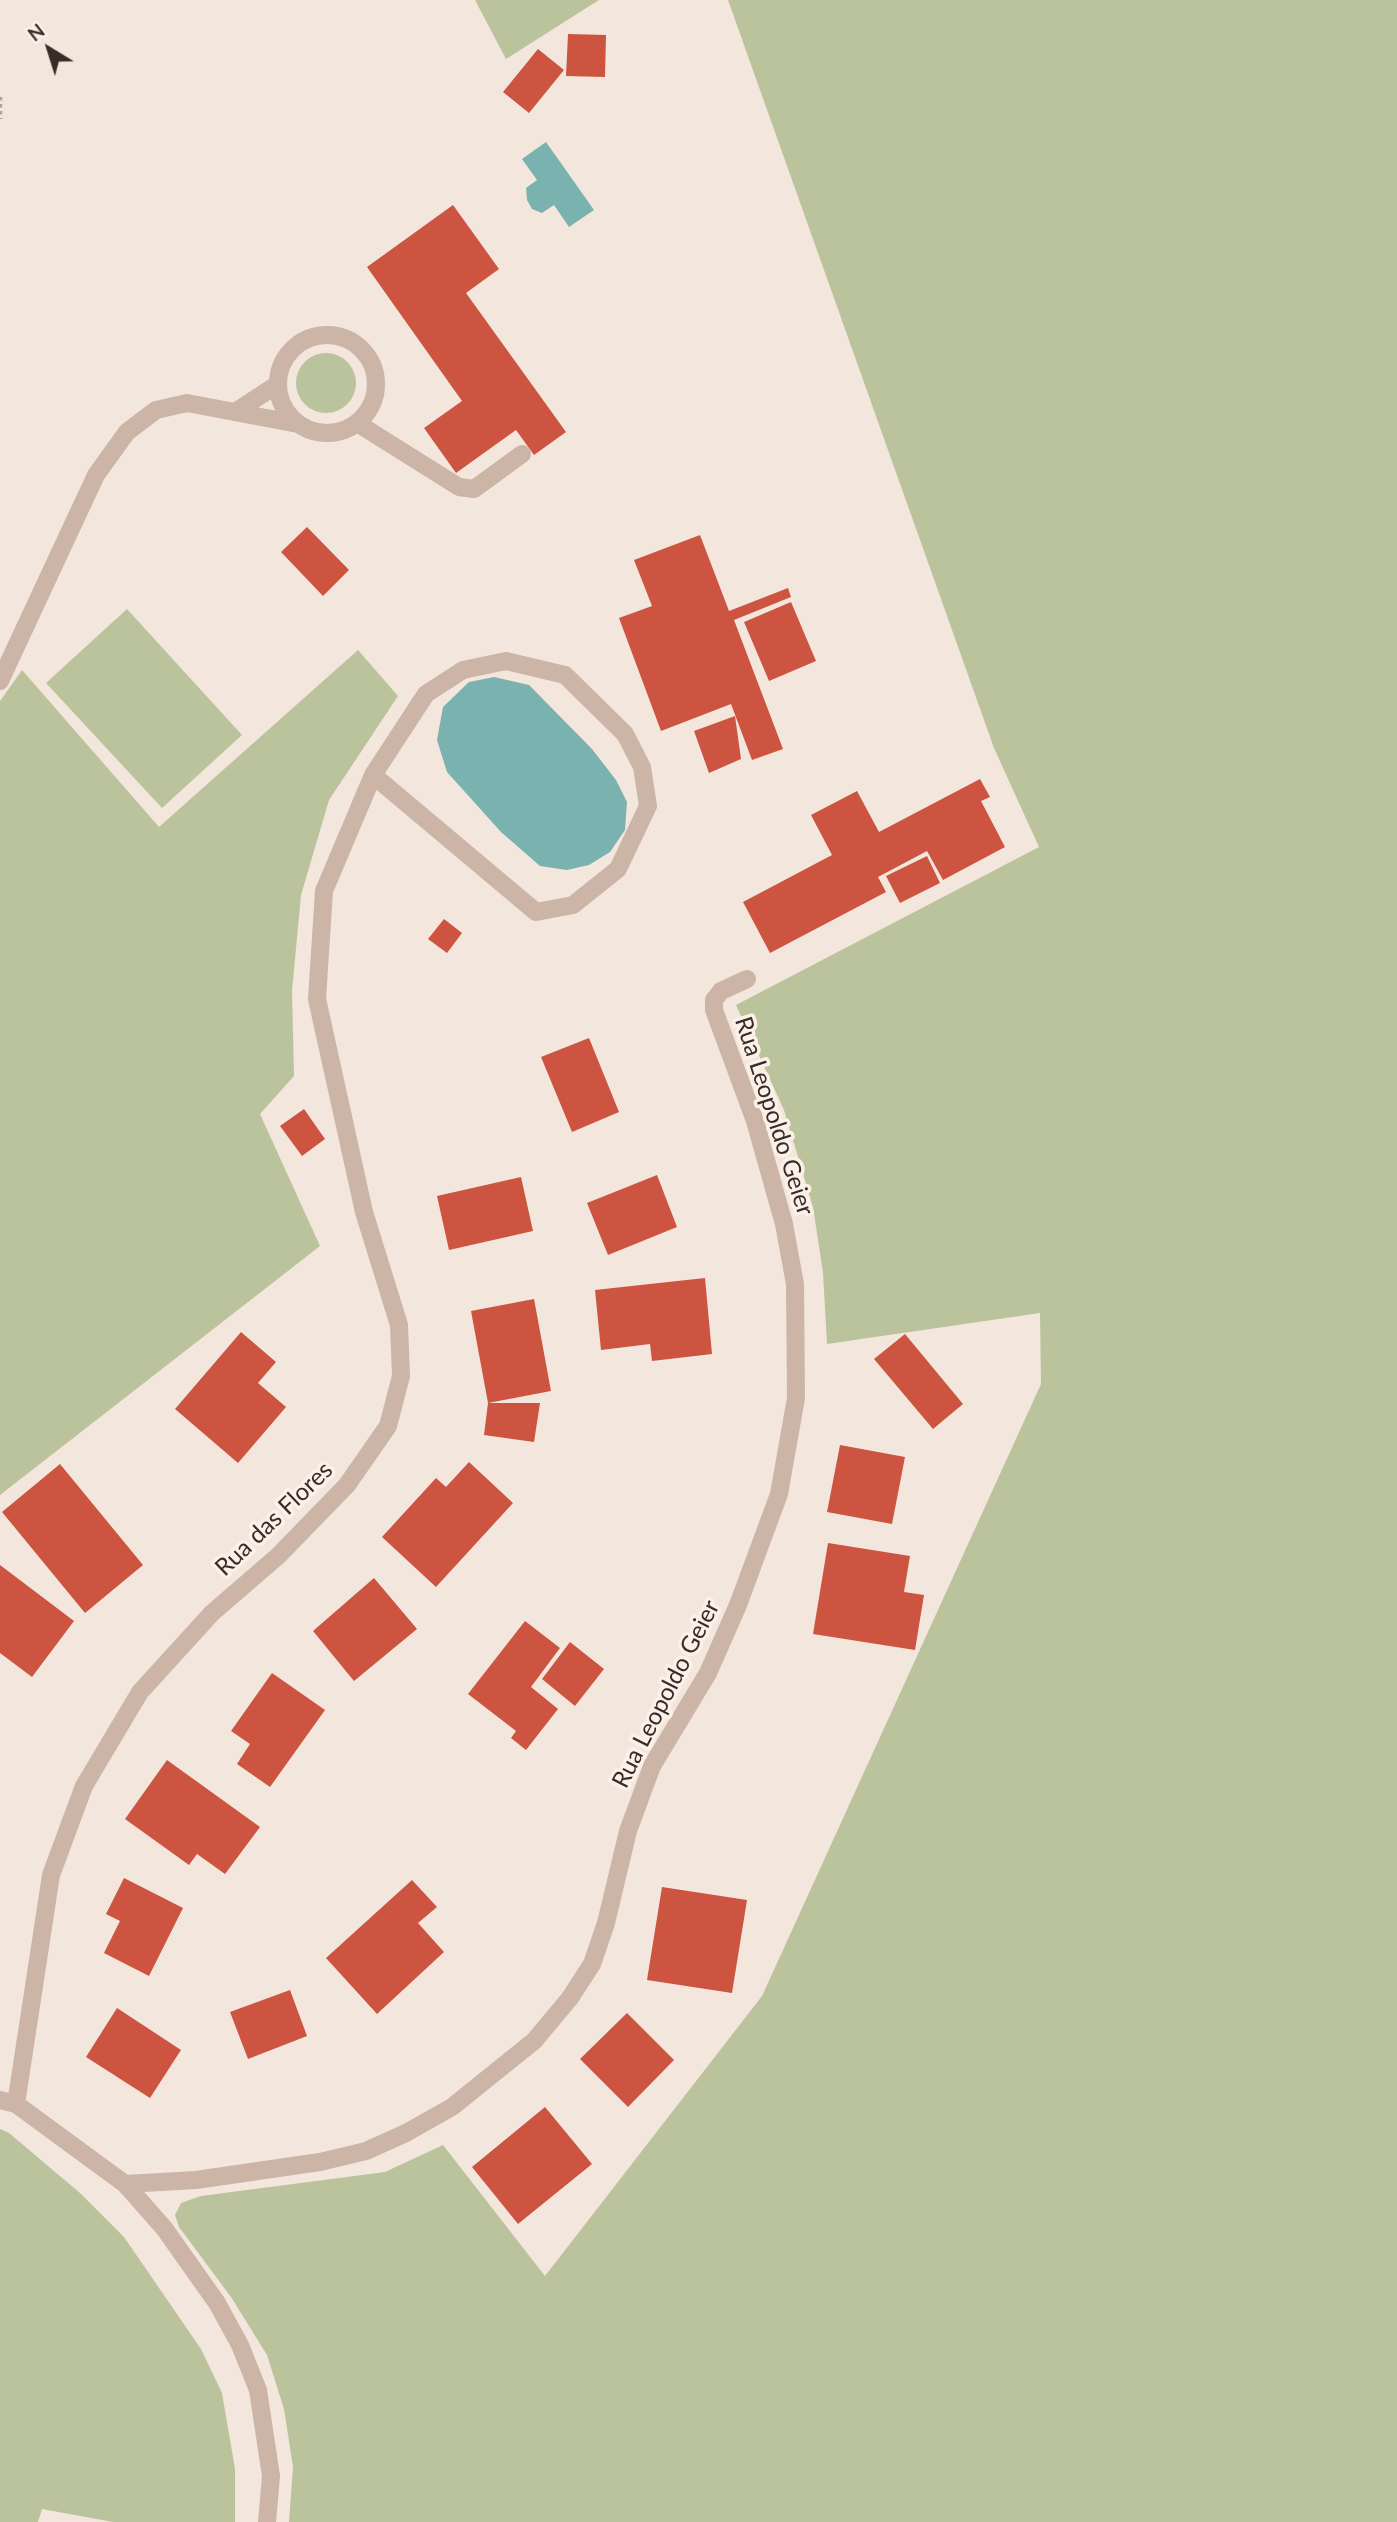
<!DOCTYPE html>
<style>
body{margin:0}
#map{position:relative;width:1397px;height:2522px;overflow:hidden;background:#f3e6dc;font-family:Lato,sans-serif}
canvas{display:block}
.north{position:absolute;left:14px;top:14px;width:70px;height:70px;-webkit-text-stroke:5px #fbf1e9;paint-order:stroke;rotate:322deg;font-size:19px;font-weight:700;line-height:28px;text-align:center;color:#382b28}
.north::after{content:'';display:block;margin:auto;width:24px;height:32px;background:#382b28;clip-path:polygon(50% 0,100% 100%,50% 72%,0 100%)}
</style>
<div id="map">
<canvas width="1397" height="2522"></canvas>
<div class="north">N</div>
</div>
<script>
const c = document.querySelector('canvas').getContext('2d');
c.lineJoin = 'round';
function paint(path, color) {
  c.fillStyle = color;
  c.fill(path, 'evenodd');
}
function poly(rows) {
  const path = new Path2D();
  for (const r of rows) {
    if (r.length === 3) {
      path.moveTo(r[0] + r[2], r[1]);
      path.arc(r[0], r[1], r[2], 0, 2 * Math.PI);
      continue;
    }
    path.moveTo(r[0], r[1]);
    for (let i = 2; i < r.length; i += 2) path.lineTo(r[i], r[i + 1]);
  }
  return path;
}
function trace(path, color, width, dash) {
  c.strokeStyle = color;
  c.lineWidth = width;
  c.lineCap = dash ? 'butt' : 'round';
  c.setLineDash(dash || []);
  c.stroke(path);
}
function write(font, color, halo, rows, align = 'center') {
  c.font = font + ' Lato,sans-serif';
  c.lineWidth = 7;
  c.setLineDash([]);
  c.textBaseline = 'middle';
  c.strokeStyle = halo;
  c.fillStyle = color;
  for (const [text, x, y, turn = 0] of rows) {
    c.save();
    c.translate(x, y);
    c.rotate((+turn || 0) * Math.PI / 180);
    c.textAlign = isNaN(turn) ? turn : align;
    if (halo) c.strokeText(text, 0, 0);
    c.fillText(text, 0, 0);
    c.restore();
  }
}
paint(poly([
 [475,0,599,0,506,59],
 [728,0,1397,0,1397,2522,289,2522,293,2467,284,2409,267,2355,231,2297,179,2227,175,2215,181,2203,201,2196,385,2172,443,2145,545,2276,762,1996,1041,1384,1040,1313,827,1344,823,1273,813,1207,784,1110,736,1005,1039,847,994,748],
 [326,383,30],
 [127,609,242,735,162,808,46,683],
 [358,650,398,696,329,800,301,895,292,991,294,1076,260,1114,320,1246,0,1495,0,701,22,670,159,827],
 [0,2129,9,2133,80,2193,124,2237,201,2349,222,2393,235,2469,235,2522,113,2522,42,2509,38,2522,0,2522]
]), '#bac39b');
paint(poly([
 [546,142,594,210,569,227,554,205,542,213,532,209,527,200,526,188,537,180,522,159],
 [494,677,529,685,592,749,616,780,627,802,625,830,610,852,589,865,567,870,540,866,501,832,447,772,437,740,443,707,469,682]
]), '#79b2af');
paint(poly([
 [568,34,606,35,605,77,566,76],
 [538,49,564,70,529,113,503,92],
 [453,205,499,269,466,293,566,432,534,455,516,430,456,473,424,428,462,401,367,267],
 [307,527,349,570,323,596,281,552],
 [700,535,729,611,788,588,791,597,734,620,783,749,752,760,731,704,661,731,619,618,652,606,634,560],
 [791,602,816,661,769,681,744,622],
 [735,716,741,759,709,773,694,731],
 [980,779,990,797,981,801,1005,847,943,880,927,851,878,877,886,892,770,953,743,902,832,855,811,815,857,791,879,832],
 [927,856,940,883,900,903,886,876],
 [444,919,462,933,447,953,428,939],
 [589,1038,619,1112,572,1132,541,1057],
 [304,1109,325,1139,302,1156,280,1126],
 [657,1175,677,1227,608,1255,587,1203],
 [521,1177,533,1231,449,1250,437,1196],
 [705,1278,712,1354,652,1361,650,1344,601,1350,595,1290],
 [534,1299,551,1391,488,1403,471,1311],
 [241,1332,276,1362,258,1383,286,1407,238,1463,175,1409],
 [905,1334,963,1404,933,1429,874,1359],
 [488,1403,540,1403,534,1442,484,1435],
 [840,1445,905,1457,892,1524,827,1512],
 [469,1462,513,1503,436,1587,382,1537,436,1478,446,1487],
 [60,1464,143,1565,85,1613,2,1512],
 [828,1543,910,1556,904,1592,924,1595,915,1650,813,1634],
 [0,1565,74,1621,32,1677,0,1653],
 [374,1578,417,1629,354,1681,313,1631],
 [525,1621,560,1648,531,1687,558,1709,526,1750,511,1738,516,1731,468,1694],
 [570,1642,604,1669,575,1706,542,1679],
 [272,1673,325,1710,270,1787,237,1764,250,1744,231,1731],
 [167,1760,260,1827,225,1874,197,1854,189,1865,125,1819],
 [124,1878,183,1908,149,1976,104,1953,120,1921,106,1914],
 [412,1880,437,1907,418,1923,444,1952,377,2014,326,1958],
 [662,1887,747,1900,732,1993,647,1980],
 [290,1990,307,2036,248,2059,230,2012],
 [117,2008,181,2050,150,2098,86,2057],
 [627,2013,674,2060,628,2107,580,2059],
 [545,2107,592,2164,518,2224,472,2167]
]), '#cc5441');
trace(poly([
 [0,97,0,119]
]), '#b89e91', 4.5, [3.5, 3.5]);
trace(poly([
 [357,423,459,487,474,489,522,454]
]), '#ccb4a7', 18);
trace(poly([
 [327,384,49],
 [235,412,278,384],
 [0,681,96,475,127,432,156,410,187,403,298,424],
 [0,2100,16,2104,125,2184,164,2228,217,2303,240,2345,258,2390,271,2476,267,2522],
 [16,2104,51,1875,84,1786,140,1692,212,1613,278,1556,347,1485,388,1426,401,1376,399,1325,364,1212,317,999,324,891,373,775,426,694,463,670,506,661,565,675,625,734,642,767,648,806,618,869,573,905,536,912,373,775],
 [125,2184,196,2180,320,2162,366,2151,406,2133,452,2107,534,2041,570,1998,592,1964,606,1923,628,1831,652,1766,708,1673,738,1605,779,1494,796,1398,795,1284,784,1224,755,1121,714,1010,714,1000,721,991,747,979]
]), '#ccb4a7', 18);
write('24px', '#382b28', '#fbf1e9', [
 ["Rua Leopoldo Geier",774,1116,72],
 ["Rua das Flores",274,1519,-44],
 ["Rua Leopoldo Geier",666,1694,-63]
]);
</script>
